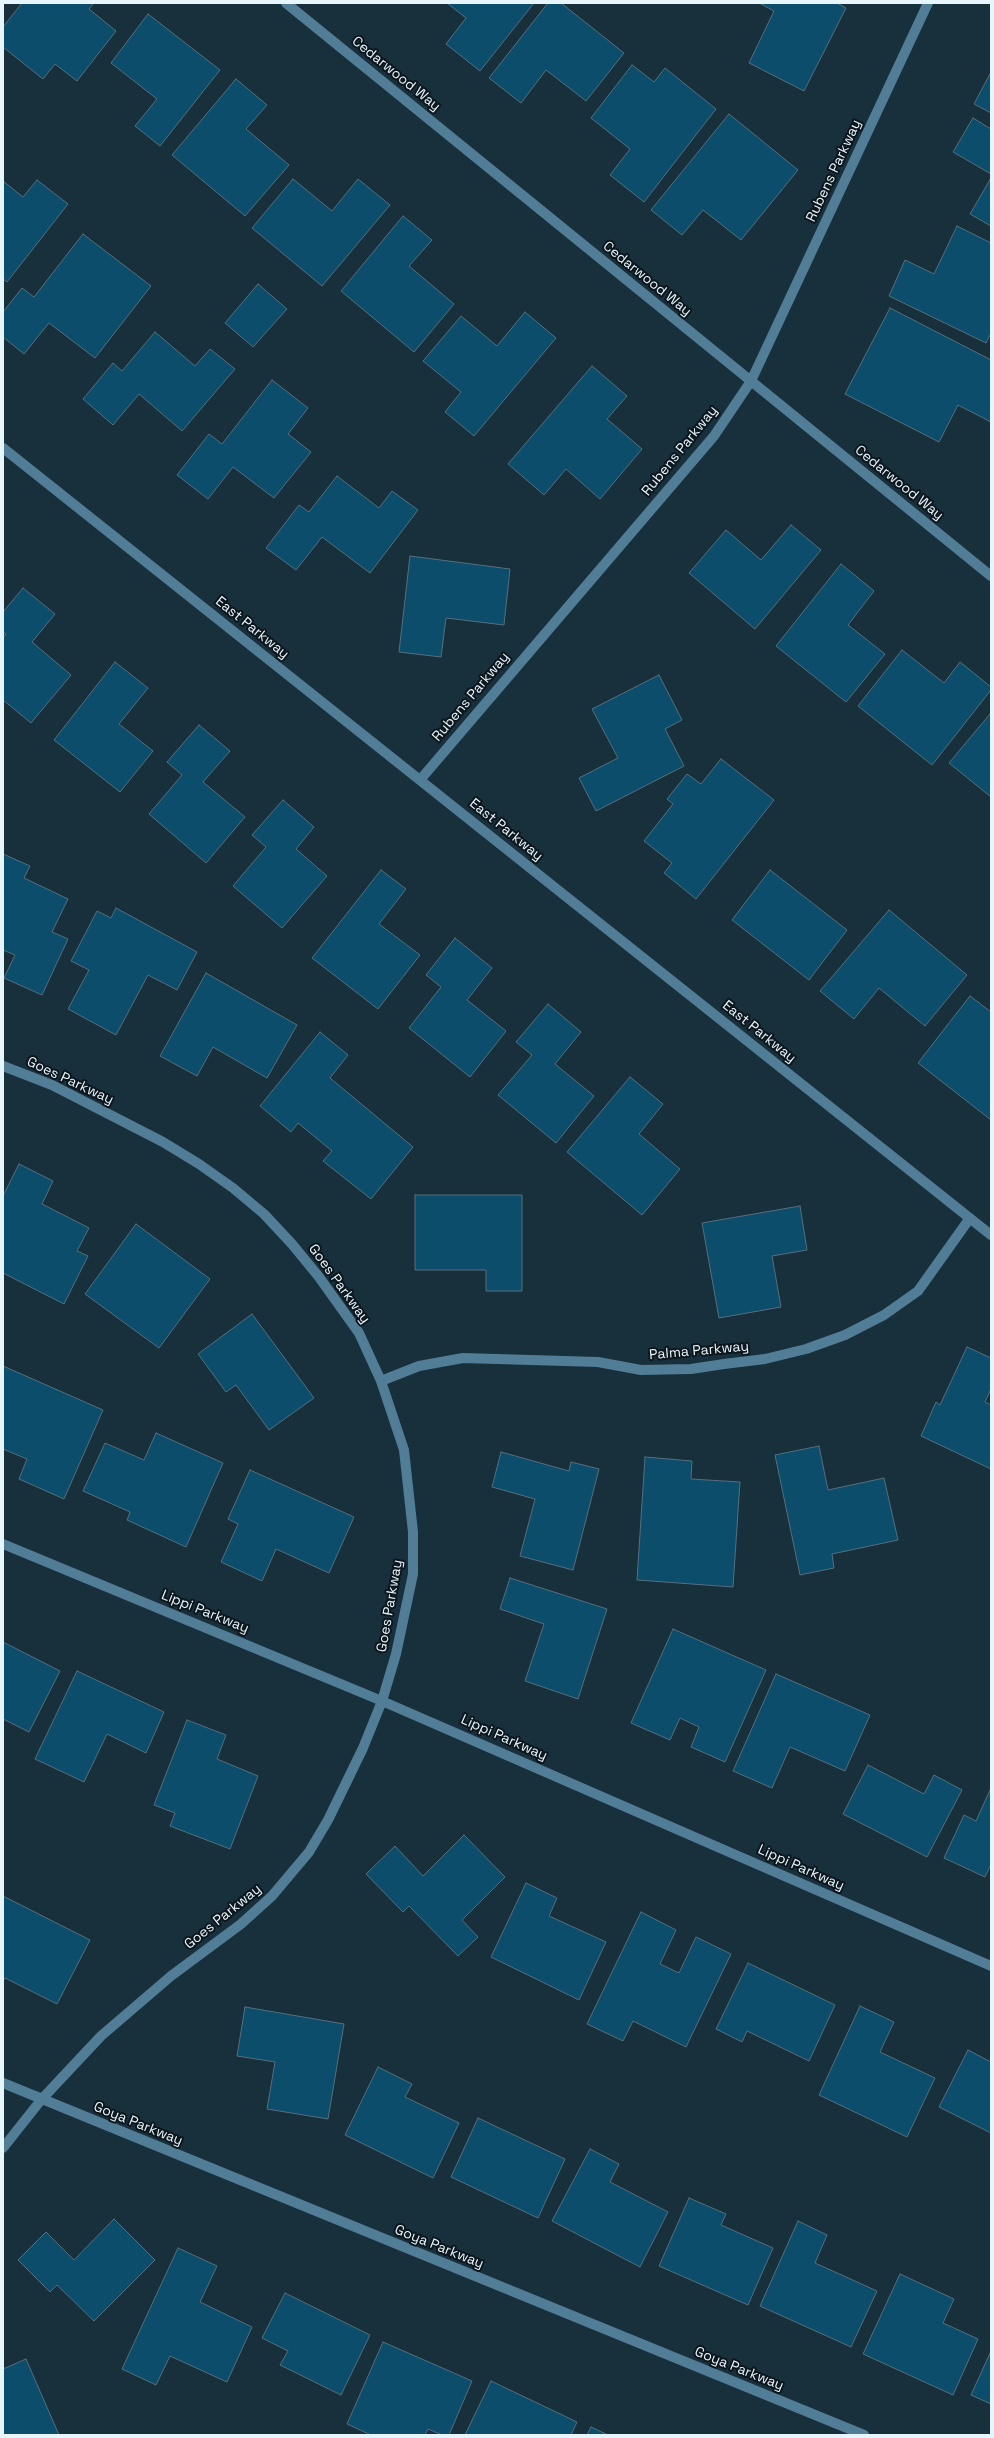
<!DOCTYPE html>
<style>
body{margin:0}
#map{position:relative;width:994px;height:2438px;overflow:hidden;background:#182f3c;font-family:"Space Grotesk",sans-serif}
canvas{display:block}
.frame{position:absolute;inset:0;border:4px solid #e7f5fd;pointer-events:none}
</style>
<div id="map">
<canvas width="994" height="2438"></canvas>
<div class="frame"></div>
</div>
<script>
const c = document.querySelector('canvas').getContext('2d');
c.lineJoin = 'round';
function paint(path, color) {
  c.fillStyle = color;
  c.fill(path, 'evenodd');
}
function poly(rows) {
  const path = new Path2D();
  for (const r of rows) {
    path.moveTo(r[0], r[1]);
    for (let i = 2; i < r.length; i += 2) path.lineTo(r[i], r[i + 1]);
  }
  return path;
}
function trace(path, color, width, dash) {
  c.strokeStyle = color;
  c.lineWidth = width;
  c.lineCap = dash ? 'butt' : 'round';
  c.setLineDash(dash || []);
  c.stroke(path);
}
function write(font, color, halo, rows, align = 'center') {
  c.font = font + ' "Space Grotesk",sans-serif';
  c.lineWidth = 4;
  c.setLineDash([]);
  c.textBaseline = 'middle';
  c.strokeStyle = halo;
  c.fillStyle = color;
  for (const [text, x, y, turn = 0] of rows) {
    c.save();
    c.translate(x, y);
    c.rotate((+turn || 0) * Math.PI / 180);
    c.textAlign = isNaN(turn) ? turn : align;
    if (halo) c.strokeText(text, 0, 0);
    c.fillText(text, 0, 0);
    c.restore();
  }
}
const building = poly([
 [22,3,94,3,89,9,116,31,77,81,55,64,43,79,3,47,3,27,22,3],
 [447,3,534,3,480,71,446,44,466,18,447,3],
 [548,3,561,3,624,53,586,101,546,70,521,103,489,78,548,3],
 [759,3,837,3,846,8,804,91,749,63,774,11,759,3],
 [148,14,220,70,160,146,135,126,157,99,111,63,148,14],
 [632,65,654,82,665,68,716,109,644,202,610,175,630,149,591,118,632,65],
 [991,72,991,113,974,104,991,72],
 [236,79,267,105,246,129,289,165,245,216,172,155,236,79],
 [729,114,798,170,741,240,703,210,682,235,651,210,729,114],
 [973,118,991,129,991,174,953,152,973,118],
 [991,178,991,226,970,214,991,178],
 [293,179,332,211,358,179,390,205,322,286,252,228,293,179],
 [37,180,68,204,7,282,3,279,3,181,23,197,37,180],
 [403,216,432,240,409,266,454,304,414,352,341,291,403,216],
 [957,226,991,243,991,333,986,343,889,296,905,260,934,274,957,226],
 [83,234,151,286,95,358,49,323,24,354,3,337,3,312,22,288,34,297,83,234],
 [258,284,287,309,253,347,225,323,258,284],
 [890,308,991,360,991,422,958,405,939,442,845,394,890,308],
 [525,312,556,338,474,436,445,412,461,392,423,361,461,316,497,346,525,312],
 [155,332,195,366,210,349,235,369,182,431,139,394,113,425,83,399,113,363,122,371,155,332],
 [592,366,627,396,607,419,642,449,600,499,566,469,544,495,508,464,592,366],
 [272,380,308,408,288,434,311,452,274,498,233,467,208,499,177,475,209,434,222,444,272,380],
 [337,476,379,508,392,491,418,510,370,573,322,537,296,570,266,548,299,505,309,512,337,476],
 [791,525,821,550,755,629,689,573,726,530,761,560,791,525],
 [410,556,510,569,504,625,446,618,441,657,399,652,410,556],
 [841,564,874,591,848,625,885,654,846,702,776,646,841,564],
 [23,588,55,614,32,642,71,675,31,723,3,700,3,638,6,634,3,632,3,612,23,588],
 [902,650,944,683,960,662,991,687,991,690,932,765,858,706,902,650],
 [115,662,148,688,119,724,153,751,120,792,54,740,115,662],
 [659,675,682,720,665,729,684,766,596,811,579,778,618,758,592,709,659,675],
 [990,714,991,714,991,797,949,763,990,714],
 [199,725,230,751,203,782,245,817,206,863,149,814,182,775,167,762,199,725],
 [721,759,774,800,696,899,664,873,672,863,644,841,673,804,667,799,687,774,701,784,721,759],
 [283,800,314,827,296,849,327,876,282,928,233,886,266,847,252,835,283,800],
 [3,854,30,866,24,878,68,899,52,932,68,939,42,995,4,978,15,955,3,950,3,854],
 [381,870,406,889,379,924,420,955,378,1009,312,958,381,870],
 [770,870,847,930,809,980,732,920,770,870],
 [116,908,197,952,177,990,148,975,116,1035,68,1009,89,970,71,961,97,911,111,918,116,908],
 [889,910,967,975,925,1026,879,988,854,1019,820,991,889,910],
 [455,938,492,968,467,1000,506,1031,470,1077,409,1028,441,987,426,975,455,938],
 [206,973,297,1025,267,1078,213,1047,197,1076,160,1056,206,973],
 [970,996,991,1012,991,1120,918,1063,970,996],
 [548,1004,581,1032,555,1064,594,1096,556,1143,498,1095,532,1055,516,1042,548,1004],
 [320,1032,348,1055,330,1078,413,1147,371,1199,323,1161,332,1151,298,1123,291,1132,260,1106,320,1032],
 [630,1077,663,1104,639,1134,680,1169,642,1215,567,1152,630,1077],
 [19,1164,53,1181,42,1204,89,1228,77,1251,88,1256,64,1304,3,1273,3,1196,19,1164],
 [415,1195,522,1195,522,1291,486,1291,486,1270,415,1270,415,1195],
 [800,1206,807,1250,772,1256,781,1307,719,1318,702,1223,800,1206],
 [136,1224,210,1279,159,1348,85,1294,136,1224],
 [252,1314,314,1398,269,1430,236,1385,226,1392,198,1354,252,1314],
 [967,1347,991,1358,991,1389,985,1402,991,1405,991,1469,921,1436,936,1402,940,1405,967,1347],
 [3,1366,103,1410,64,1499,19,1479,27,1459,3,1449,3,1366],
 [156,1433,223,1463,186,1547,127,1520,130,1512,83,1491,105,1443,144,1460,156,1433],
 [819,1446,828,1490,884,1478,898,1540,832,1554,834,1568,800,1575,775,1455,819,1446],
 [501,1452,569,1471,571,1462,599,1469,573,1570,520,1556,535,1499,492,1487,501,1452],
 [645,1457,692,1461,691,1479,740,1482,733,1587,637,1580,645,1457],
 [250,1470,354,1517,329,1573,276,1549,262,1581,221,1562,238,1524,228,1519,250,1470],
 [510,1578,607,1609,578,1699,525,1681,544,1624,500,1609,510,1578],
 [673,1629,766,1670,725,1762,691,1747,699,1727,680,1718,670,1740,631,1723,673,1629],
 [3,1642,60,1671,29,1732,3,1719,3,1642],
 [77,1671,164,1712,146,1753,107,1734,84,1782,35,1759,77,1671],
 [776,1674,870,1715,845,1771,790,1747,772,1788,733,1771,776,1674],
 [187,1720,226,1735,217,1759,258,1776,230,1849,170,1826,175,1813,154,1805,187,1720],
 [868,1765,924,1794,934,1775,962,1790,927,1857,843,1814,868,1765],
 [991,1788,991,1864,985,1877,944,1858,964,1815,976,1821,991,1788],
 [464,1835,505,1877,462,1920,478,1937,458,1956,409,1906,403,1912,366,1874,395,1846,423,1876,464,1835],
 [526,1883,557,1898,549,1916,606,1942,579,2000,491,1957,526,1883],
 [3,1896,90,1940,57,2004,5,1978,3,1981,3,1896],
 [641,1912,676,1930,660,1964,679,1973,696,1937,731,1954,686,2047,633,2021,623,2041,587,2024,641,1912],
 [748,1963,835,2005,809,2061,747,2031,742,2042,716,2029,748,1963],
 [860,2006,894,2022,880,2052,935,2078,907,2137,819,2095,860,2006],
 [245,2007,344,2024,328,2119,267,2109,275,2062,237,2056,245,2007],
 [968,2050,991,2062,991,2133,939,2107,968,2050],
 [378,2067,412,2084,405,2097,459,2123,433,2178,345,2135,378,2067],
 [478,2118,565,2159,538,2218,451,2177,478,2118],
 [590,2149,619,2164,610,2182,668,2212,640,2267,552,2221,590,2149],
 [689,2198,726,2214,721,2225,773,2248,748,2305,659,2266,689,2198],
 [114,2219,155,2260,94,2321,57,2285,50,2292,18,2260,46,2232,74,2260,114,2219],
 [798,2221,827,2235,815,2263,877,2291,851,2347,760,2306,798,2221],
 [178,2248,217,2266,200,2302,252,2327,227,2382,170,2356,156,2385,122,2369,178,2248],
 [900,2274,954,2299,943,2323,978,2339,953,2395,863,2354,900,2274],
 [285,2293,370,2335,341,2395,280,2365,288,2351,262,2338,285,2293],
 [383,2342,472,2381,449,2435,442,2435,428,2429,425,2435,371,2435,347,2424,383,2342],
 [991,2351,991,2404,971,2395,991,2351],
 [26,2359,59,2435,3,2435,3,2369,26,2359],
 [491,2381,577,2422,571,2435,465,2435,491,2381],
 [591,2427,608,2435,587,2435,591,2427]
]);
paint(building, '#0b4d6b');
trace(building, '#566f7e', 1);
trace(poly([
 [286,3,991,576],
 [3,448,991,1235],
 [420,780,714,436,751,381,928,3],
 [3,1066,52,1085,163,1142,199,1164,233,1188,264,1214,292,1244,319,1277,359,1333,381,1381,404,1450,413,1532,413,1574,396,1654,382,1701,363,1748,328,1820,309,1852,272,1896,241,1924,171,1976,101,2036,41,2100,3,2148],
 [381,1381,419,1366,463,1358,598,1362,641,1370,691,1369,724,1364,765,1359,806,1349,845,1335,884,1315,918,1291,970,1218],
 [3,1544,382,1701,991,1966],
 [3,2083,864,2435]
]), '#517d96', 10);
write('14px', '#e7f5fd', '#0c161c', [
 ["Cedarwood Way",396,74,39],
 ["Rubens Parkway",834,171,-65],
 ["Cedarwood Way",647,279,39],
 ["Rubens Parkway",680,451,-51],
 ["Cedarwood Way",899,483,39],
 ["East Parkway",252,628,39],
 ["Rubens Parkway",471,697,-50],
 ["East Parkway",506,830,39],
 ["East Parkway",759,1032,39],
 ["Goes Parkway",70,1081,25],
 ["Goes Parkway",339,1284,54],
 ["Palma Parkway",699,1351,-5],
 ["Goes Parkway",390,1606,-80],
 ["Lippi Parkway",205,1612,22],
 ["Lippi Parkway",504,1738,24],
 ["Lippi Parkway",801,1868,24],
 ["Goes Parkway",223,1917,-39],
 ["Goya Parkway",138,2124,22],
 ["Goya Parkway",439,2247,22],
 ["Goya Parkway",739,2369,22]
]);
</script>
